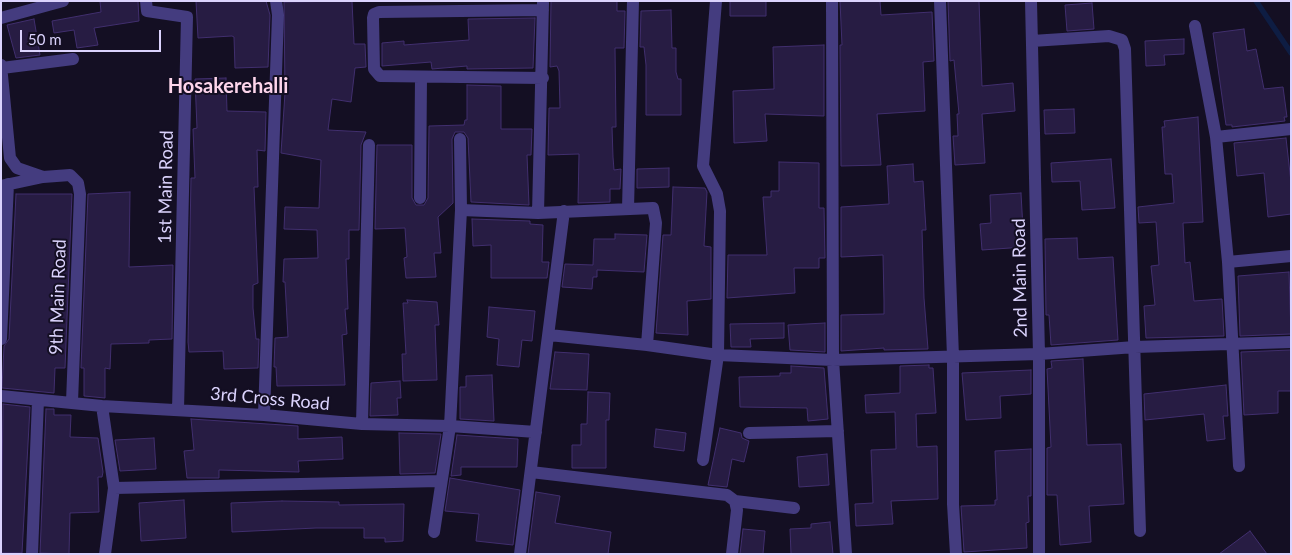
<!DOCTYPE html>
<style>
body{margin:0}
#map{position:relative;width:1292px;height:555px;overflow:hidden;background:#140f23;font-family:Lato,sans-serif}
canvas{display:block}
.frame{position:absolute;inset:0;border:2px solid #dbd3fd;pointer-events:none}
.scale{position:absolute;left:20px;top:30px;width:141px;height:22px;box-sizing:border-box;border:2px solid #dbd3fd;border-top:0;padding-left:6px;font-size:15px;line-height:18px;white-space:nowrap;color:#dbd3fd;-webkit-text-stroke:4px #140f23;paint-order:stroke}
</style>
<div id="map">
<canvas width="1292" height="555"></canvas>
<div class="frame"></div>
<div class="scale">50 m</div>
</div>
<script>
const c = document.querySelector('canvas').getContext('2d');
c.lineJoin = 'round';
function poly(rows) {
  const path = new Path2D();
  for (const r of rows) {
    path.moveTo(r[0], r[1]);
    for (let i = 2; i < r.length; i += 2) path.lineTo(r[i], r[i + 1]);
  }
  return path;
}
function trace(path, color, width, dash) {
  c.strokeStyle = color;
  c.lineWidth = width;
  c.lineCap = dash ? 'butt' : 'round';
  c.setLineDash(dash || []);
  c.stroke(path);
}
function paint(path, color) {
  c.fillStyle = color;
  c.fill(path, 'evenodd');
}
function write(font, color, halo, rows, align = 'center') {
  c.font = font + ' Lato,sans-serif';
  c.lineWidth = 4;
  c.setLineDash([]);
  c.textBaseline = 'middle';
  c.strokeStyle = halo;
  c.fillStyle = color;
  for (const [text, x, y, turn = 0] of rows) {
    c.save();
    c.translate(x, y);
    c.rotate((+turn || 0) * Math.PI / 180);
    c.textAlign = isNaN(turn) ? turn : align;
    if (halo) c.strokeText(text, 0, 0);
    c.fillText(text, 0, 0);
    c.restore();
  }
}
trace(poly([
 [1256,1,1291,53]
]), '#0e1d43', 5.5);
const building = poly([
 [100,1,138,1,139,21,94,28,98,45,77,48,74,30,54,33,52,21,101,12,100,1],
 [196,1,266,1,270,15,268,67,235,68,234,37,232,36,198,38,196,1],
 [352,1,354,44,365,44,366,67,355,68,351,102,332,99,328,130,366,132,361,145,359,230,349,230,349,259,346,259,348,309,345,309,347,334,342,335,345,385,277,386,276,367,274,367,275,338,288,337,285,282,283,282,284,259,318,258,317,230,284,229,285,207,319,208,321,160,281,153,285,93,284,2,352,1],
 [551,1,617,1,617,11,625,11,624,48,615,48,616,127,612,127,613,157,614,170,621,169,620,189,610,189,610,202,578,203,579,154,548,155,549,108,560,108,559,71,557,66,550,67,551,1],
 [730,1,766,1,766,16,730,16,730,1],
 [840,1,880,1,881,15,932,12,934,61,923,62,925,111,877,114,881,165,841,166,840,45,842,45,840,1],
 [948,1,979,1,982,86,1013,83,1015,111,982,114,985,163,955,165,953,136,958,136,957,114,959,114,954,60,950,61,948,1],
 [1092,3,1094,29,1067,31,1065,5,1092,3],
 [671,10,672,48,676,48,676,72,678,79,681,79,681,115,646,115,646,65,644,47,640,47,641,11,671,10],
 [535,18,533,68,467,69,467,66,432,69,431,62,382,66,382,43,404,41,404,45,469,40,468,19,535,18],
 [34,19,40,55,16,58,7,25,34,19],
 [1244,29,1247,51,1256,49,1264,89,1283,87,1287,117,1284,117,1285,121,1232,127,1232,125,1226,125,1213,33,1244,29],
 [1184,39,1184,54,1164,55,1165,65,1146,66,1145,41,1184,39],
 [824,45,824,116,765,114,767,141,734,143,733,91,774,89,773,47,824,45],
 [226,78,227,111,266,112,265,151,257,150,258,187,254,187,258,283,253,285,253,308,256,339,259,339,258,368,224,369,223,351,189,352,188,342,191,178,195,178,193,129,197,128,195,79,226,78],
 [467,85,501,86,501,129,532,129,531,155,527,155,529,205,471,202,468,138,464,132,455,132,452,139,453,203,438,217,441,253,434,253,436,277,406,278,404,258,407,257,405,228,375,229,377,145,412,145,412,198,416,205,424,205,428,198,429,126,464,125,465,120,467,120,467,85],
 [1074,109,1075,133,1045,134,1044,110,1074,109],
 [1198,117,1203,222,1183,223,1185,263,1190,262,1194,301,1222,299,1224,336,1146,338,1144,306,1155,305,1151,266,1159,265,1156,222,1139,223,1138,207,1174,203,1172,174,1165,174,1162,127,1165,127,1164,121,1198,117],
 [1286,138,1291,182,1291,214,1268,217,1264,173,1237,176,1234,143,1286,138],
 [1111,159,1115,208,1082,210,1080,181,1052,182,1051,163,1111,159],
 [779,162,819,163,819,208,824,208,825,258,819,258,819,268,794,268,795,293,727,298,728,255,767,255,763,197,771,197,771,191,779,191,779,162],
 [913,164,914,182,923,181,926,230,922,230,924,298,928,349,884,350,884,348,841,351,841,315,884,314,884,301,883,255,841,257,841,207,889,204,887,166,913,164],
 [669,168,669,187,637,188,637,169,669,168],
 [673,187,705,188,707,192,704,246,711,247,711,299,687,301,688,335,656,333,663,235,671,235,673,187],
 [130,192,129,267,173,265,172,339,149,340,149,343,111,344,110,369,105,368,105,398,84,396,84,368,81,368,88,194,130,192],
 [1021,193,1024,247,982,250,980,224,991,223,990,195,1021,193],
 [16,194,72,194,65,368,55,368,54,393,2,388,4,346,9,339,16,194],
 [472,219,530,221,530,224,543,225,542,262,549,262,547,278,491,278,491,245,473,246,472,219],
 [615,234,647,235,644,272,597,270,597,277,593,277,592,289,562,287,565,264,593,265,594,239,615,239,615,234],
 [1077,238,1078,259,1113,257,1118,340,1051,345,1049,315,1046,315,1045,239,1077,238],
 [1289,272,1291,334,1240,336,1238,276,1289,272],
 [407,300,437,302,439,325,435,325,437,380,403,381,402,354,406,354,403,303,408,303,407,300],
 [489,307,535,311,532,341,522,340,519,367,497,365,499,339,487,337,489,307],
 [784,323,784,338,750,339,751,347,731,347,730,324,784,323],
 [825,323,825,352,790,350,788,325,825,323],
 [1291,350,1291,391,1278,391,1278,413,1244,415,1241,352,1291,350],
 [555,352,589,354,587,390,550,389,555,352],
 [1083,359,1087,445,1121,444,1124,504,1089,506,1091,542,1060,545,1057,495,1047,495,1047,448,1051,447,1047,369,1052,368,1051,361,1083,359],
 [929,365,929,368,933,368,936,413,916,414,917,447,937,446,938,499,891,501,893,524,856,526,855,504,873,503,871,450,896,449,895,412,866,413,865,395,900,393,900,366,929,365],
 [791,366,824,368,828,419,808,421,807,408,740,407,739,377,780,376,780,373,791,373,791,366],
 [1031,370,1031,394,1000,396,1001,418,966,420,962,373,1031,370],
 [492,375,494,421,460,419,460,387,466,387,466,376,492,375],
 [400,381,401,398,397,398,398,415,370,416,371,383,400,381],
 [1226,385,1228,416,1223,416,1225,439,1207,441,1204,414,1145,420,1144,394,1226,385],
 [588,392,610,393,609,420,606,420,606,468,572,468,572,445,581,445,581,424,587,424,588,392],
 [3,404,30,407,22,553,1,553,3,404],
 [46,409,54,409,54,415,71,415,70,437,98,438,103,472,102,477,98,477,99,512,70,513,69,554,40,553,46,409],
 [191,419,298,426,298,439,342,437,343,459,298,461,299,472,219,470,219,478,187,478,184,451,194,450,191,419],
 [720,428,741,433,742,438,749,441,744,462,732,459,727,487,708,485,720,428],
 [656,429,686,433,684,451,654,447,656,429],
 [399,433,441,434,435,473,400,474,399,433],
 [457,435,518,439,517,467,461,467,461,475,451,476,457,435],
 [154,438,156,469,120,471,115,440,154,438],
 [1031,449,1031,496,1028,496,1029,522,1026,523,1027,548,964,552,961,506,995,505,995,500,997,500,995,451,1031,449],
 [827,454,829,485,799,487,797,457,827,454],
 [450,478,520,490,513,545,476,541,479,514,445,511,450,478],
 [536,492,560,496,555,523,611,532,608,554,528,554,536,492],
 [184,500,186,538,141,541,139,503,184,500],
 [282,501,339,502,339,505,404,504,403,541,385,542,385,538,364,538,364,528,316,528,232,532,231,503,282,501],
 [830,522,833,554,791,554,790,529,811,528,811,524,830,522],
 [743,529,765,531,763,554,740,554,743,529],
 [1250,531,1267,554,1219,554,1250,531]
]);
paint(building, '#271c43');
trace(building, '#412f6e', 1);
trace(poly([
 [146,1,147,11,187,17,178,410],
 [832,1,833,360,846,554],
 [940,1,953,357,953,504,956,554],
 [1031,1,1039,354,1039,554],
 [1,18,63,1],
 [1195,26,1216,137,1228,262,1239,466],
 [1032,41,1109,36,1122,40,1125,49,1140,531],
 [1,65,10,158,17,168,43,177,70,175,78,183,80,194,72,402],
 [2,68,73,59],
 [543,78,380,76,374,69,373,18,374,14,379,12,543,10],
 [1216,137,1291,129],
 [1,186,43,177],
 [420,198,421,77],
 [628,209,633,1],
 [461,210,538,213,653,208,656,223,647,345],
 [538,213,543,3],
 [1228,262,1291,256],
 [549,335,647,345,718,355,833,360,1039,354,1135,347,1291,342],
 [1,339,8,184],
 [1,396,102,406,264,415,362,424,450,426,536,432],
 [102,406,114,488,105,554],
 [264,415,278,15,276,1],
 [362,424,369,145],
 [749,433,838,431],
 [703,460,718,355,720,211,717,194,703,166,716,1],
 [531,472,727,495,735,501,737,510,732,554],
 [114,488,440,481],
 [735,501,794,508],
 [434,532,450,426,461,210,460,139],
 [32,554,38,400],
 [520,554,564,211]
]), '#443c7f', 12);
write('18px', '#dbd3fd', '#140f23', [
 ["1st Main Road",166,187,-89],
 ["2nd Main Road",1020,278,-91],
 ["9th Main Road",58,297,-88],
 ["3rd Cross Road",270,399,5]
]);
write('bold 20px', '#fdd5eb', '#140f23', [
 ["Hosakerehalli",228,87]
]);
</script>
